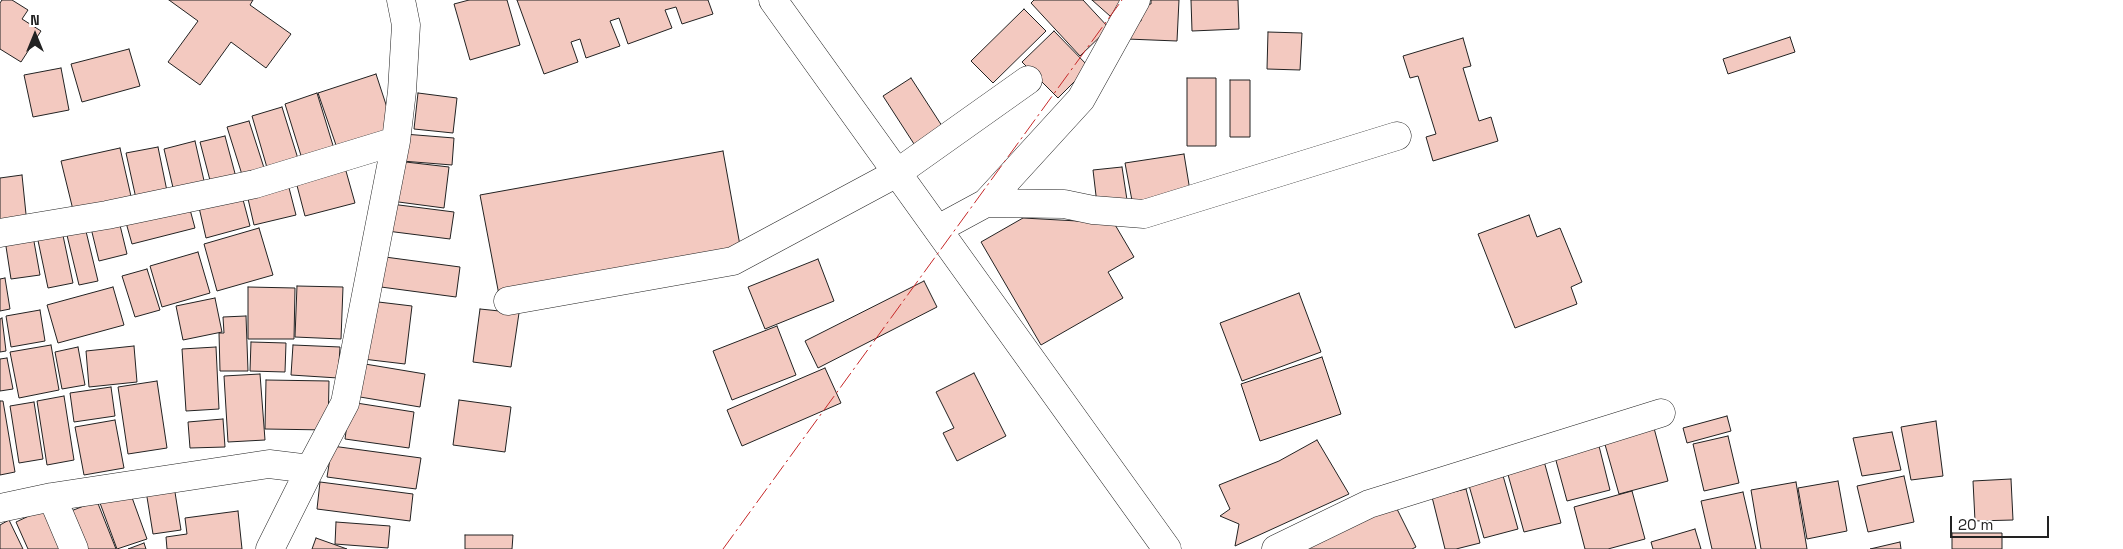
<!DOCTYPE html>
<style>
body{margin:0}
#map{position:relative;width:2123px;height:549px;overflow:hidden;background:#fff;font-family:"Space Grotesk",sans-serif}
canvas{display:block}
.north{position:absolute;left:10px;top:10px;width:50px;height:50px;-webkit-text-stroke:4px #fff;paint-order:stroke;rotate:0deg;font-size:14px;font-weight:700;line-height:20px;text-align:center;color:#222}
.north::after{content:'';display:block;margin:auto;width:18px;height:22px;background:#222;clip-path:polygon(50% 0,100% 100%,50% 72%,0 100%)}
.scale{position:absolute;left:1950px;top:516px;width:99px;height:22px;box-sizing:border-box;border:2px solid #222;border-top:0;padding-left:6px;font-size:15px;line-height:18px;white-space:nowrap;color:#222;-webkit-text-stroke:4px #fff;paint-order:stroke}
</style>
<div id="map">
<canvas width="2123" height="549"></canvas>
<div class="north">N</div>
<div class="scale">20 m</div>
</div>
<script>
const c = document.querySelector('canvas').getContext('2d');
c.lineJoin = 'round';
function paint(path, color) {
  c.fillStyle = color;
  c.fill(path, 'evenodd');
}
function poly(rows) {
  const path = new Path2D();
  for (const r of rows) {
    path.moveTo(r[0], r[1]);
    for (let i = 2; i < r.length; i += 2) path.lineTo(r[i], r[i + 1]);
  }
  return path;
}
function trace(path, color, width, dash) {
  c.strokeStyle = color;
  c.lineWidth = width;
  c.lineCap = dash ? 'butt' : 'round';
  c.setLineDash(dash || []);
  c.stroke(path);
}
const building = poly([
 [2,0,12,0,28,10,22,19,41,31,21,62,0,49,0,3,2,0],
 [169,0,253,0,250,5,291,34,266,68,231,42,200,85,168,62,198,21,169,0],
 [469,0,507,0,520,45,470,60,454,4,469,0],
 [517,0,708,0,713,14,682,24,676,7,665,10,672,28,628,44,619,18,610,21,620,46,586,58,580,39,571,42,578,62,544,74,517,0],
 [1034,0,1083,0,1109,28,1080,56,1031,3,1034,0],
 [1092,0,1126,0,1110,16,1092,0],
 [1151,0,1179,0,1177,41,1127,39,1128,20,1141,21,1141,4,1151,4,1151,0],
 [1191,0,1238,0,1239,29,1192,31,1191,0],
 [1024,9,1046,31,993,83,971,61,1024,9],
 [1054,31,1089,67,1058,98,1022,62,1054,31],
 [1268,32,1302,33,1300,70,1267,69,1268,32],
 [1790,37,1795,52,1728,74,1723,59,1790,37],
 [1463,38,1471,66,1463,68,1479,121,1491,117,1498,141,1433,161,1426,137,1436,134,1418,76,1410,78,1403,56,1463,38],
 [129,49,140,86,82,102,71,64,129,49],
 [61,68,69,110,33,117,24,75,61,68],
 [376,74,394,129,337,148,318,93,376,74],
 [911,78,944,129,916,147,883,96,911,78],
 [1187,78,1216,78,1216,146,1187,146,1187,78],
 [1230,80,1250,80,1250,137,1230,137,1230,80],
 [317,93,335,152,303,162,285,104,317,93],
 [418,93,457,98,453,133,414,129,418,93],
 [282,107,299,162,268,171,252,116,282,107],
 [249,121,266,174,244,181,227,127,249,121],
 [404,134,454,138,452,165,402,161,404,134],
 [225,136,237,181,212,188,200,142,225,136],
 [195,141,205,185,174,192,164,149,195,141],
 [158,147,168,196,137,203,126,153,158,147],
 [120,148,133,205,75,218,61,161,120,148],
 [723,151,741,251,499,295,480,195,723,151],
 [1184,154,1191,197,1133,206,1125,163,1184,154],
 [397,161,449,167,444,208,391,201,397,161],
 [344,164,355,203,305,216,295,178,344,164],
 [1122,167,1127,200,1097,204,1093,170,1122,167],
 [22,175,27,224,0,227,0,178,22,175],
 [287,180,296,215,254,225,246,190,287,180],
 [241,192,250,226,206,238,198,203,241,192],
 [188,202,195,228,132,244,125,219,188,202],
 [391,204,454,212,450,239,387,231,391,204],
 [1529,215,1537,237,1560,228,1582,282,1571,287,1577,304,1515,328,1478,234,1529,215],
 [118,217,127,254,99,261,90,224,118,217],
 [1023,218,1114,223,1134,257,1108,272,1123,298,1041,345,981,242,1023,218],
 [84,223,98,281,79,285,65,227,84,223],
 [61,226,73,283,48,288,36,231,61,226],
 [259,228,273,275,217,291,204,244,259,228],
 [33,236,40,275,11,279,5,240,33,236],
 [198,252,210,293,162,307,150,266,198,252],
 [385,257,460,267,456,297,381,287,385,257],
 [818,259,834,301,765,329,748,287,818,259],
 [147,269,160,310,135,317,122,276,147,269],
 [5,278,10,309,0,311,0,279,5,278],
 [924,281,937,307,818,368,805,341,924,281],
 [297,286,343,287,341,339,295,337,297,286],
 [113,287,124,325,58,343,47,305,113,287],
 [248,287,295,288,294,339,248,339,248,287],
 [1299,293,1321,352,1242,381,1220,323,1299,293],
 [215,298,222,332,183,340,176,306,215,298],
 [370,301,412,306,405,364,363,359,370,301],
 [480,309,519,313,511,367,473,362,480,309],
 [40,310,45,341,11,347,6,316,40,310],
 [246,316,248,371,220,371,219,333,224,333,223,317,246,316],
 [2,318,6,351,0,352,0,319,2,318],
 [777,326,796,375,732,400,713,351,777,326],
 [251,342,286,343,285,372,250,371,251,342],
 [51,345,59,390,19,398,10,352,51,345],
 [293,345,340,347,338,378,291,375,293,345],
 [134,346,137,382,89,387,86,351,134,346],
 [78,347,85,385,62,389,55,352,78,347],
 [216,347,219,409,186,411,182,349,216,347],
 [1322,357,1341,414,1260,441,1241,384,1322,357],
 [7,358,13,389,0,391,0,359,7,358],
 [359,363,425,374,420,407,354,396,359,363],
 [825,368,841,403,742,446,727,410,825,368],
 [974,373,1006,436,957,461,943,433,954,428,936,392,974,373],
 [260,374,265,440,228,442,224,376,260,374],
 [266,380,329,381,328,430,265,429,266,380],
 [157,381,167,448,128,454,118,387,157,381],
 [111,387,115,416,74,422,70,393,111,387],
 [64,396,74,460,47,465,37,401,64,396],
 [459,400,511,407,505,452,453,445,459,400],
 [0,401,3,401,15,472,0,475,0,401],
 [34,402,43,459,19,463,10,406,34,402],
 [350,402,414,412,409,448,345,439,350,402],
 [1727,416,1731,431,1687,443,1683,428,1727,416],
 [223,419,225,447,190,448,188,422,223,419],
 [115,420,124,468,84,475,75,427,115,420],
 [1936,421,1943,476,1911,480,1901,427,1936,421],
 [1654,428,1668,481,1619,494,1604,441,1654,428],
 [1892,432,1901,470,1862,476,1853,438,1892,432],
 [1728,436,1739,483,1704,491,1693,444,1728,436],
 [1317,440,1349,494,1235,546,1239,524,1220,516,1230,509,1219,485,1279,461,1317,440],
 [332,446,421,458,416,489,327,477,332,446],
 [1599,446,1610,490,1567,501,1555,457,1599,446],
 [1544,461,1561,523,1524,532,1507,471,1544,461],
 [1502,472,1518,529,1484,538,1468,482,1502,472],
 [1904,476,1914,522,1868,532,1857,486,1904,476],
 [2011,479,2013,520,1975,521,1973,481,2011,479],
 [1838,481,1847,531,1807,539,1798,488,1838,481],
 [320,482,413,494,410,521,317,509,320,482],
 [1796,482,1807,549,1761,549,1751,490,1796,482],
 [174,486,181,530,153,534,146,491,174,486],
 [1466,489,1480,543,1456,549,1445,549,1432,497,1466,489],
 [1632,491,1645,539,1608,549,1585,549,1574,507,1632,491],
 [130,492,147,539,117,549,100,503,130,492],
 [1743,492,1756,549,1712,549,1701,501,1743,492],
 [1392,499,1416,547,1412,549,1299,549,1392,499],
 [97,501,116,549,77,549,63,514,97,501],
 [44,509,62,549,28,549,16,522,44,509],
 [238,511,242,549,167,549,166,537,187,534,185,518,238,511],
 [9,520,23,549,0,549,0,525,9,520],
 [336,522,390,526,388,548,335,544,336,522],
 [1695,529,1701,549,1653,549,1651,542,1695,529],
 [1952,533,2002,533,2002,549,1952,549,1952,533],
 [465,535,513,535,512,549,465,549,465,535],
 [316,538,347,549,312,549,316,538],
 [1900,542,1901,549,1870,549,1900,542],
 [144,543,146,549,128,549,144,543]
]);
paint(building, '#f3c9c0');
trace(building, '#222', 1);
const street = poly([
 [986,203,1081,99,1136,0],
 [938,229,986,203,1064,204,1093,210,1144,214,1397,136],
 [0,233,107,215,255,184,396,141],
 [508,301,733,261,897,173,1028,80],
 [52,497,74,549],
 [0,508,52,497,269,464,310,469,345,403,396,141,402,91,406,25,401,0],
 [270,549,310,469],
 [1276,549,1369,504,1661,413]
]);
const primary = poly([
 [773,0,1167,549]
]);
trace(street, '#222', 29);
trace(primary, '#222', 29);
trace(street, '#fff', 28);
trace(primary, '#fff', 28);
trace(poly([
 [723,549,1122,0]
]), '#c62828', 1, [18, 4, 2.5, 4]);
</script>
